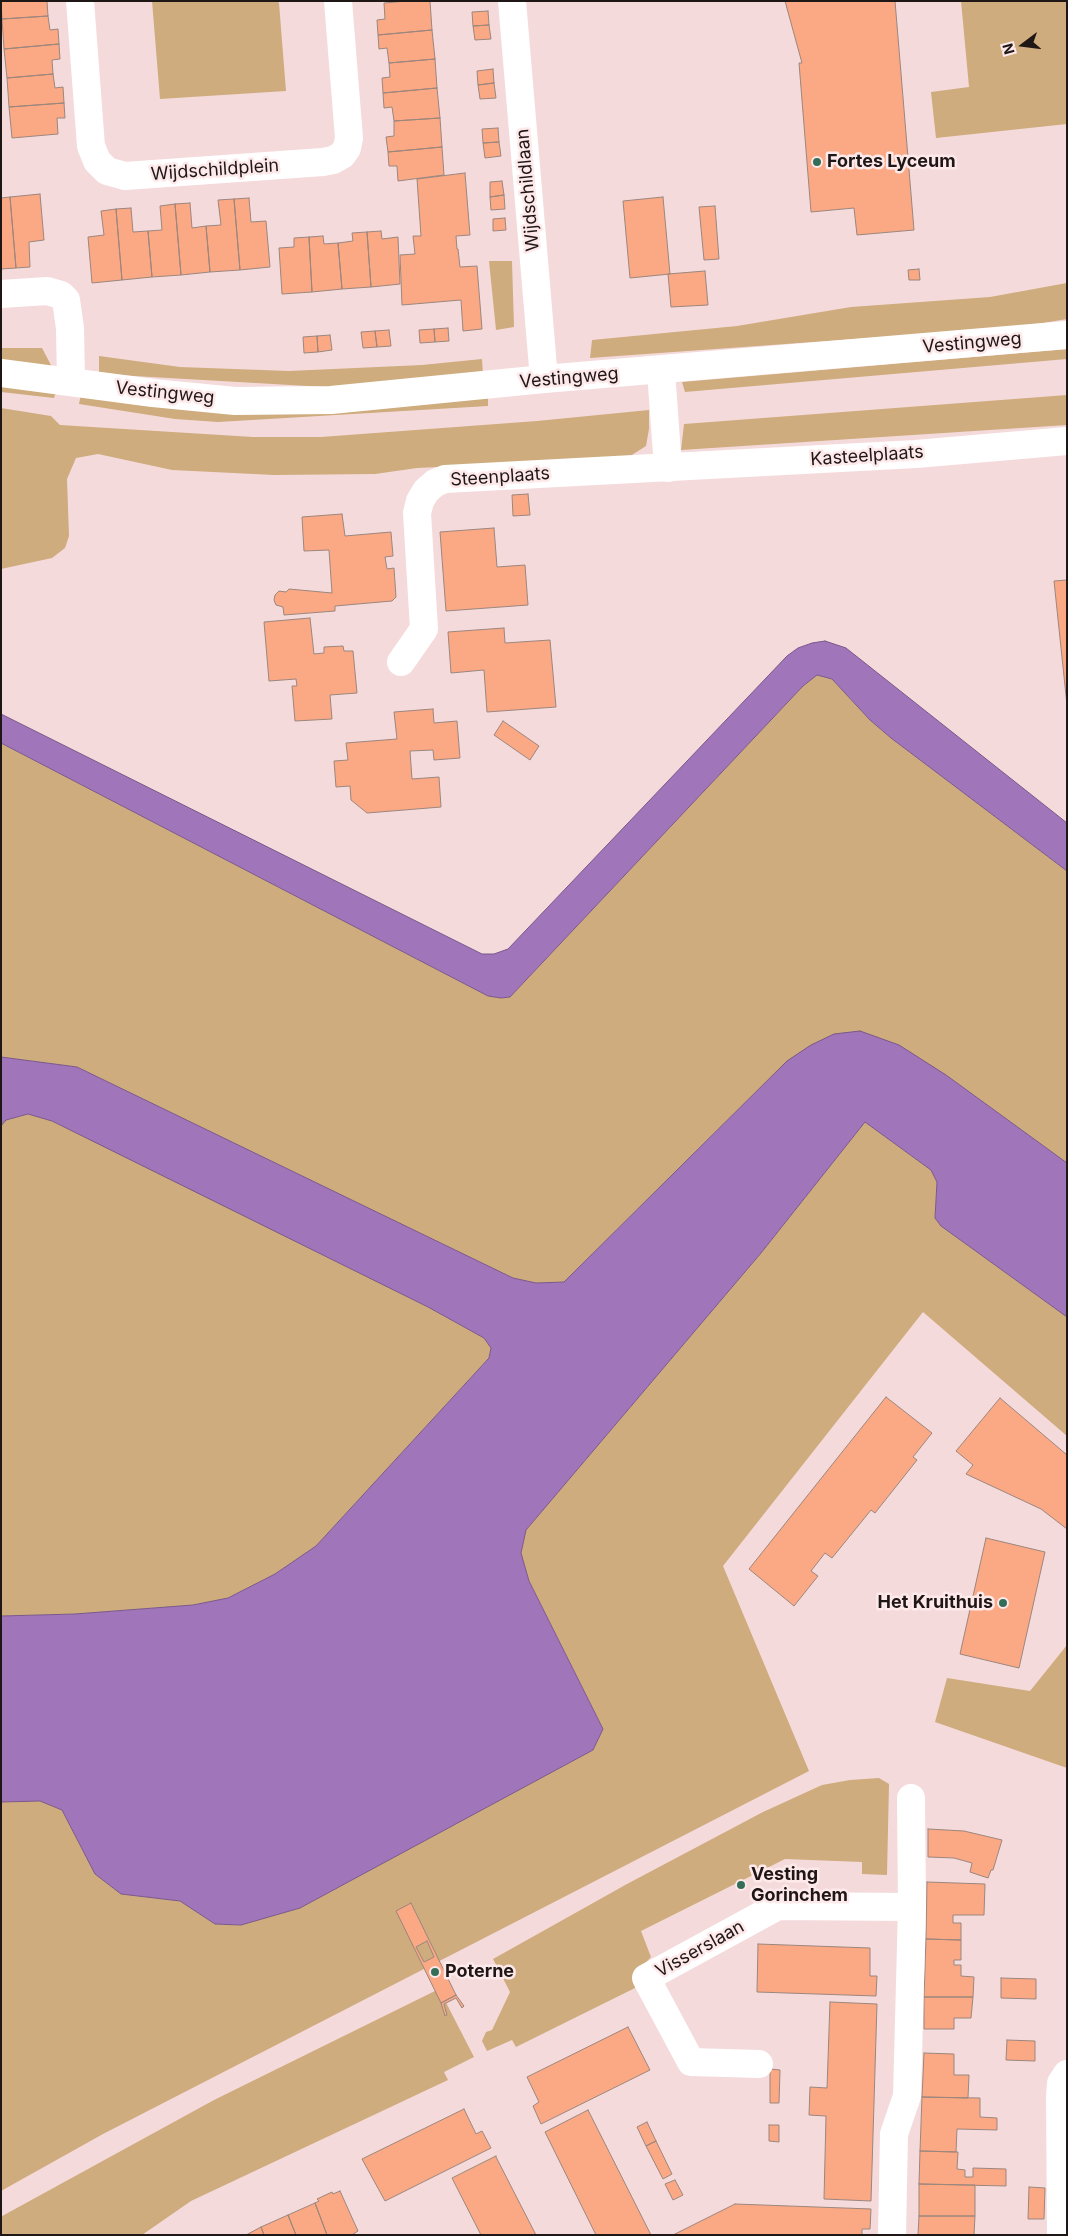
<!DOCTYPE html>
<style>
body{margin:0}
#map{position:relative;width:1068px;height:2236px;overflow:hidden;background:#f5dadc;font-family:Inter,sans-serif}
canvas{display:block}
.frame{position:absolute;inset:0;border:2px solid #1f1616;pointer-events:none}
.north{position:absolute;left:998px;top:20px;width:50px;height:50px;-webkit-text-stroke:4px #fee9ea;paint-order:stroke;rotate:255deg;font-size:14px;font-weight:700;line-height:20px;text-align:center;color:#1f1616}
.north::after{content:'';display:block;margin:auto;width:18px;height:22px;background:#1f1616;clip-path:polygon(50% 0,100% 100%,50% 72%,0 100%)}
</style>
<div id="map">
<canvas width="1068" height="2236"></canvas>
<div class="frame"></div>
<div class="north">N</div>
</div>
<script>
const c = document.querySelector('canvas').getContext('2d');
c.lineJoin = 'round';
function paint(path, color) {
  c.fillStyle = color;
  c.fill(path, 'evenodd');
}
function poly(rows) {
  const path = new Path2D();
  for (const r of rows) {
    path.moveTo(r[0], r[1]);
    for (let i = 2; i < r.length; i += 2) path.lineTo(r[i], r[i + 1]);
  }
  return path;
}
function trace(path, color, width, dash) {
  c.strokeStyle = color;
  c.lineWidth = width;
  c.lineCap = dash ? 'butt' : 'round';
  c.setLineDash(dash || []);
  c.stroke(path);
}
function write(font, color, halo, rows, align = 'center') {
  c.font = font + ' Inter,sans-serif';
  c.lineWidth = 5;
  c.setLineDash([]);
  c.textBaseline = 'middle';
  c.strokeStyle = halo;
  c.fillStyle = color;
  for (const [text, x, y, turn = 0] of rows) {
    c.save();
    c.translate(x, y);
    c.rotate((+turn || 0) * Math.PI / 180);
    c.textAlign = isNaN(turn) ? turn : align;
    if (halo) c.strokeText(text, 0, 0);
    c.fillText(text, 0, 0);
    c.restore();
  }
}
paint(poly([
 [152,1,277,1,279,3,286,91,160,99],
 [961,1,1067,1,1067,124,936,138,931,92,969,87],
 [489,261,512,261,514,327,496,330],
 [1067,283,1067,319,1037,324,1037,326,590,358,592,340,737,326,851,307,990,297],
 [1,348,42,348,52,367,1,361],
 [1067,349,1067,359,685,392,682,382],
 [99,356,180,367,289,371,422,365,482,359,483,376,325,387,99,374],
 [1,381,57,389,54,398,1,392],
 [81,394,304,413,488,398,488,406,218,422,175,419,79,404],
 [1067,395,1067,425,681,450,684,424],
 [1,408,51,416,60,425,253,437,321,437,537,421,649,410,649,429,646,446,627,458,417,468,375,474,274,475,172,470,98,454,76,458,67,479,69,536,65,548,52,558,1,569],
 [817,675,832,679,870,720,891,738,1067,871,1067,1163,946,1075,787,1061,564,1282,536,1283,513,1278,77,1067,1,1057,1,743,488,996,501,998,510,997,803,686],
 [29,1114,52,1121,140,1163,428,1307,484,1338,491,1348,489,1358,316,1546,275,1574,228,1598,193,1605,75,1614,1,1616,1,1126,6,1120],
 [865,1122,931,1170,937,1182,935,1218,941,1226,1067,1317,1067,1436,923,1312,723,1566,809,1771,103,2134,1,2191,1,1802,40,1801,62,1810,95,1874,121,1894,180,1901,215,1924,241,1925,300,1908,593,1750,603,1729,529,1581,521,1553,526,1530,761,1253],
 [1067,1645,1067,1768,935,1722,947,1678,1030,1691],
 [879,1778,889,1784,887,1875,862,1874,862,1862,785,1859,641,1931,651,1957,635,1974,635,1988,516,2047,512,2040,487,2051,482,2041,486,2032,492,2030,510,1992,493,1959,627,1884,763,1812,822,1785,850,1780],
 [439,1989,474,2057,444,2072,448,2080,191,2201,142,2235,1,2235,1,2217,4,2215,214,2100]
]), '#ceac7d');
const water = poly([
 [825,641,846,648,1067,823,1067,871,891,738,870,720,832,679,817,675,803,686,510,997,501,998,488,996,1,743,1,714,482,954,494,954,508,949,787,656,798,648,812,643,825,641],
 [860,1031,899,1045,946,1075,1067,1163,1067,1317,941,1226,935,1218,937,1182,931,1170,865,1122,761,1253,526,1530,521,1553,529,1581,603,1729,593,1750,300,1908,241,1925,215,1924,180,1901,121,1894,95,1874,62,1810,40,1801,1,1802,1,1616,75,1614,193,1605,228,1598,275,1574,316,1546,489,1358,491,1348,484,1338,428,1307,52,1121,28,1114,6,1120,1,1126,1,1057,77,1067,513,1278,536,1283,564,1282,787,1061,811,1045,834,1034,860,1031]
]);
paint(water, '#a075ba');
trace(water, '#795889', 1);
const building = poly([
 [1,1,47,1,48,16,2,19,1,1],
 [407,1,430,1,432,30,378,35,377,20,385,19,384,3,407,1],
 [785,1,895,1,914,230,857,235,854,208,811,212,799,63,802,63,785,1],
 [488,11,489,25,473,26,472,12,488,11],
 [48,16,50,30,58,29,59,44,4,49,2,19,48,16],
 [489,25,491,39,475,40,473,26,489,25],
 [432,30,435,59,389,63,387,48,379,49,378,35,432,30],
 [59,44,60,59,52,60,53,74,7,78,4,49,59,44],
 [435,59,437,88,383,93,382,78,390,77,389,63,435,59],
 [493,69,494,83,478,85,477,71,493,69],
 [53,74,55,88,63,87,64,103,9,107,7,78,53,74],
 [494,83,496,98,480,99,478,85,494,83],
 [437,88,440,118,394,121,392,107,384,108,383,93,437,88],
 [64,103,65,118,57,118,58,134,12,138,9,107,64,103],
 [440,118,442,147,388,152,386,137,394,136,394,121,440,118],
 [498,128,499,142,483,143,482,129,498,128],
 [499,142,501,156,485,158,483,143,499,142],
 [442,147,444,175,398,181,397,166,389,166,388,152,442,147],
 [465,173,470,235,456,236,457,249,458,249,460,267,477,266,482,329,463,331,461,300,402,305,400,255,415,254,413,236,421,236,417,179,465,173],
 [502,181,504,195,490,197,490,182,502,181],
 [40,194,44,240,29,242,30,267,16,268,10,197,40,194],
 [504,195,505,209,491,210,490,197,504,195],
 [10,197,16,268,1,269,1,198,10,197],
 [663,197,670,274,630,278,623,201,663,197],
 [249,198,251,222,266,221,270,267,240,270,234,199,249,198],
 [234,199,240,270,210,272,206,226,221,225,218,200,234,199],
 [190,203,192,228,206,226,210,272,181,275,175,204,190,203],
 [175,204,181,275,152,277,148,231,162,230,160,206,175,204],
 [715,206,719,259,704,260,699,207,715,206],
 [131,208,133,232,148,231,152,277,122,280,116,209,131,208],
 [116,209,122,280,92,283,88,237,104,235,101,211,116,209],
 [505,218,506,230,493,231,493,219,505,218],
 [381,231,382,239,398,237,400,284,371,287,367,232,381,231],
 [367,232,371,287,342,289,338,243,353,241,352,233,367,232],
 [323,236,324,244,338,243,342,289,312,292,309,237,323,236],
 [309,237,312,292,282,294,279,248,294,247,294,238,309,237],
 [919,269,920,280,909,280,908,270,919,269],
 [705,271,708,305,671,307,668,274,705,271],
 [448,328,449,341,435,342,434,329,448,328],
 [434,329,435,342,420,343,419,330,434,329],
 [389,330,391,346,377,347,375,331,389,330],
 [375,331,377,347,363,348,361,332,375,331],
 [330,335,332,350,318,352,317,336,330,335],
 [317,336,318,352,304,353,303,337,317,336],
 [528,494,530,515,513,516,512,495,528,494],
 [342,514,345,536,391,532,393,556,385,557,387,569,394,568,396,597,392,601,335,606,335,611,284,615,283,607,276,605,274,600,275,595,279,591,286,592,289,589,332,593,329,550,304,551,302,517,342,514],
 [494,528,497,567,525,565,528,605,446,611,440,532,494,528],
 [1067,580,1067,705,1054,581,1067,580],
 [310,618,314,654,324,653,324,647,343,646,344,651,353,651,357,693,330,695,332,719,295,721,292,686,297,686,296,679,269,681,264,622,310,618],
 [504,628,505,643,550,640,556,707,487,712,484,670,451,673,448,632,504,628],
 [433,709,434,723,457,721,460,758,434,760,433,750,410,751,412,779,439,777,441,807,367,813,351,800,350,786,336,787,334,761,348,760,346,743,397,739,394,712,433,709],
 [503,721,539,746,530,760,494,735,503,721],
 [886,1397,932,1433,913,1457,917,1460,875,1513,871,1510,832,1558,825,1553,811,1571,818,1576,794,1606,749,1569,886,1397],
 [1000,1398,1067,1455,1067,1529,1041,1509,966,1474,973,1465,956,1451,1000,1398],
 [986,1538,1045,1552,1019,1668,960,1654,986,1538],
 [928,1829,964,1831,1002,1840,993,1870,991,1870,988,1878,970,1872,972,1863,954,1858,928,1857,928,1829],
 [927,1882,985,1884,984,1915,953,1915,953,1923,961,1923,961,1940,926,1939,927,1882],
 [411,1903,456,1995,441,2003,396,1911,411,1903],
 [926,1939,961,1940,961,1960,954,1960,954,1965,961,1965,961,1976,974,1977,973,1997,924,1997,926,1939],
 [427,1941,434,1957,424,1962,416,1947,427,1941],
 [758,1944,870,1948,870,1976,877,1976,876,1996,757,1992,758,1944],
 [1001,1978,1036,1979,1036,1999,1001,1998,1001,1978],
 [456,1995,464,2006,462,2008,456,1998,444,2004,447,2015,445,2016,441,2003,456,1995],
 [924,1997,973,1997,971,2018,954,2018,954,2029,924,2029,924,1997],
 [830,2002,877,2004,871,2201,824,2199,826,2116,809,2115,810,2087,827,2088,830,2002],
 [628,2027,650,2070,541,2124,533,2106,539,2102,527,2077,628,2027],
 [1007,2040,1035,2041,1035,2061,1006,2060,1007,2040],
 [924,2053,954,2054,954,2075,969,2075,968,2098,922,2097,924,2053],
 [770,2069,780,2070,779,2103,770,2103,770,2069],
 [922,2097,980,2098,980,2117,997,2118,997,2130,957,2129,956,2152,920,2151,922,2097],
 [464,2109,476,2134,482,2131,491,2148,385,2201,362,2159,464,2109],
 [588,2110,651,2235,596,2235,545,2132,588,2110],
 [647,2122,656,2141,646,2146,637,2127,647,2122],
 [769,2125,779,2125,779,2142,769,2141,769,2125],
 [656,2141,672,2174,663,2179,646,2146,656,2141],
 [920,2151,958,2152,957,2169,965,2170,965,2177,973,2177,973,2168,1006,2169,1006,2186,919,2184,920,2151],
 [496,2156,496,2157,536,2235,481,2235,452,2178,496,2156],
 [675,2180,683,2195,673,2200,665,2184,675,2180],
 [919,2184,975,2185,975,2216,919,2216,919,2184],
 [1029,2187,1045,2188,1044,2219,1028,2219,1029,2187],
 [340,2191,358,2231,352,2235,327,2235,315,2203,319,2201,317,2199,332,2192,333,2194,340,2191],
 [315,2203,327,2235,296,2235,288,2215,315,2203],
 [735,2204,871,2209,870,2229,862,2229,862,2235,673,2235,735,2204],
 [288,2215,296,2235,264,2235,261,2227,288,2215],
 [919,2216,975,2216,974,2235,918,2235,919,2216],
 [261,2227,264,2235,246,2235,261,2227]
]);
paint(building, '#fba884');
trace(building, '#9b867d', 1);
trace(poly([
 [80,1,91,146,97,161,107,171,125,176,323,162,333,160,342,155,347,148,349,138,338,1],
 [512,1,544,379],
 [1,294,47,291,61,295,66,300,70,328,71,382],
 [661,371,668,468],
 [401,662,424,629,417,513,420,501,426,491,435,483,445,479,916,454,1067,441],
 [759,2064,691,2062,646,1978,778,1906,912,1907],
 [892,2235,894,2134,907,2096,912,1907,911,1798],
 [1061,2235,1060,2097,1061,2083,1067,2074]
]), '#fff', 28);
trace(poly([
 [1,373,153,393,235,401,331,400,544,379,1067,335]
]), '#fff', 28);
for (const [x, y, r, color] of [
 [817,162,5,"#336e59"],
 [1003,1603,5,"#336e59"],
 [741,1885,5,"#336e59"],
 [435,1972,5,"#336e59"]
]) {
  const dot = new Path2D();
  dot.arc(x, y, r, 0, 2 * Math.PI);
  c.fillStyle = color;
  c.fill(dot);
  trace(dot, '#fee9ea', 2);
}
write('bold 18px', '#1f1616', '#fee9ea', [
 ["Fortes Lyceum",827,162],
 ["Het Kruithuis",993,1603,"right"],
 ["Vesting",751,1875],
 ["Gorinchem",751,1896],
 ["Poterne",445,1972]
], 'left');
write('18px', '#1f1616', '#fee9ea', [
 ["Wijdschildplein",215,170,-4],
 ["Wijdschildlaan",528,190,-95],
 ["Vestingweg",972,343,-5],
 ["Vestingweg",569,378,-5],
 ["Vestingweg",165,393,6],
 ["Kasteelplaats",867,456,-4],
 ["Steenplaats",500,477,-4],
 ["Visserslaan",700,1949,-29]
]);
</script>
